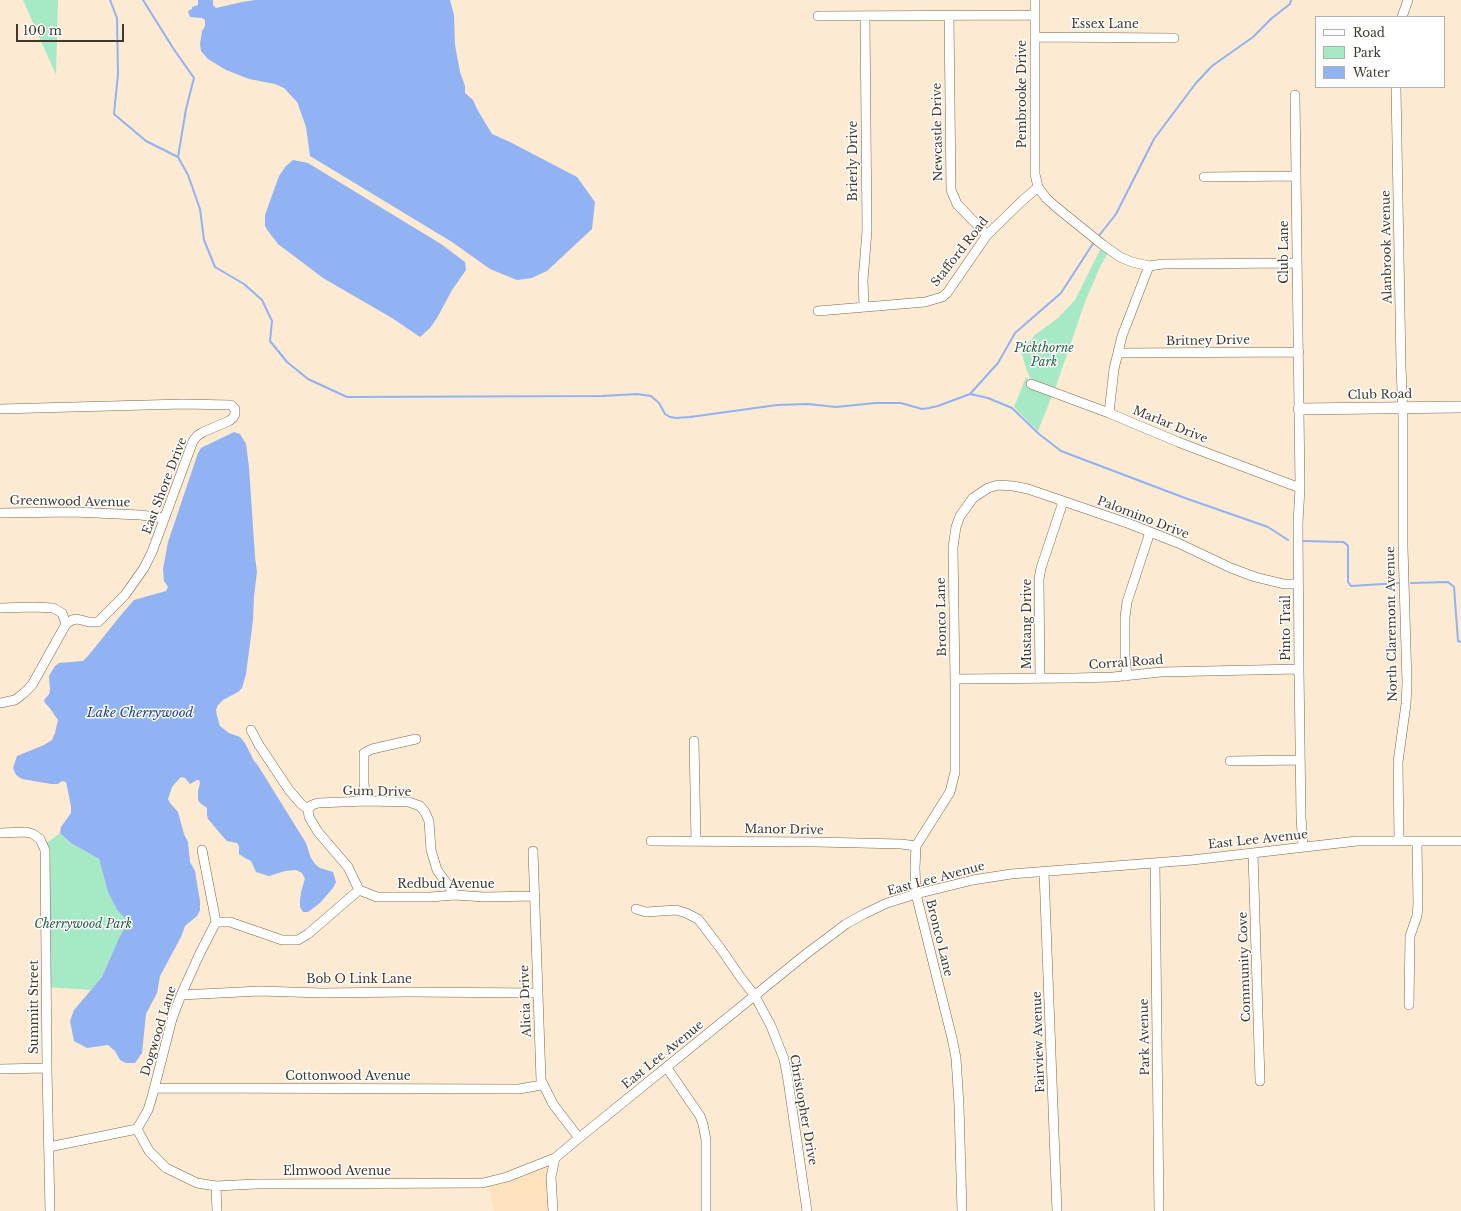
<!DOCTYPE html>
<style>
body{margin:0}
#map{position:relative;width:1461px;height:1211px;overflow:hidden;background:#fdead2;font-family:"Libre Baskerville",serif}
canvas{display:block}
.legend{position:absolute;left:1315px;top:16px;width:130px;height:72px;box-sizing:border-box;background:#fff;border:1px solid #b3b0ab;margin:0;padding:5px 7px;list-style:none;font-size:12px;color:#42392d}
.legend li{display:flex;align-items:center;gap:8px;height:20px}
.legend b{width:20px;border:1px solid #b3b0ab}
.scale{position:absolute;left:16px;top:24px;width:108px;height:18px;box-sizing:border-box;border:2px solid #42392d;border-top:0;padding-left:5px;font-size:12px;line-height:14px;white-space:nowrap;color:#42392d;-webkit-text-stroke:3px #fff;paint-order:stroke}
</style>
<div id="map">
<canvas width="1461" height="1211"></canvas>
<ul class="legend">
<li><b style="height:5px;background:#fff"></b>Road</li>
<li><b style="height:11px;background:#a6e9c5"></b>Park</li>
<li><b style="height:11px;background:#91b2f3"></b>Water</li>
</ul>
<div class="scale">100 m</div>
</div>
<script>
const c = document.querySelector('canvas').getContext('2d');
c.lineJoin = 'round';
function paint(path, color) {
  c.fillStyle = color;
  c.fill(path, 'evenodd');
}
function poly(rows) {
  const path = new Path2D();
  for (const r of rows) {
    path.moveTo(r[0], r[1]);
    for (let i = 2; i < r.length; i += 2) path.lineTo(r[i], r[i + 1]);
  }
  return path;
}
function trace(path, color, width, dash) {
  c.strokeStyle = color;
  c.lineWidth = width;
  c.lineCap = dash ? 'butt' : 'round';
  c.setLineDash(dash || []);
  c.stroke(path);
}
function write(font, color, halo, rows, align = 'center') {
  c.font = font + ' "Libre Baskerville",serif';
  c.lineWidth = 3;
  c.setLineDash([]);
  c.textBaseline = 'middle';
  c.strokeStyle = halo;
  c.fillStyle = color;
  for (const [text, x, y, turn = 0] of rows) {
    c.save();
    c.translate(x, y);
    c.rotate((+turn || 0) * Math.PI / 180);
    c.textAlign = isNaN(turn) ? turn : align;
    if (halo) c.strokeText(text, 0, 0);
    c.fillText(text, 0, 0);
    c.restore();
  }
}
paint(poly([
 [555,1158,553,1211,494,1211,488,1183]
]), '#fee2bd');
paint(poly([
 [23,0,58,0,56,75],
 [1101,248,1108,253,1100,267,1085,302,1055,389,1032,381,1027,371,1021,351,1035,335,1058,318,1075,300],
 [1026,377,1031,386,1053,393,1038,431,1014,407],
 [60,833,71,843,99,859,108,892,117,910,125,918,125,922,124,929,119,938,102,977,91,990,47,987,44,845]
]), '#a6e9c5');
paint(poly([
 [198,0,213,0,213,5,216,8,242,2,255,0,450,0,454,15,455,45,460,72,465,86,465,93,473,100,477,109,492,134,510,142,577,177,595,202,592,229,547,271,540,274,532,278,517,280,490,269,452,242,310,156,306,127,300,110,297,102,284,88,275,84,249,79,226,70,208,59,201,51,200,44,202,31,205,26,205,20,202,18,190,17,188,11,192,9,192,7,198,5],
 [293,160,308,163,441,244,465,262,466,270,452,290,437,318,430,328,420,337,392,318,323,278,278,244,268,231,265,226,265,215,279,176,286,166],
 [234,432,240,434,246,444,249,467,255,557,257,572,254,596,253,620,246,674,242,688,238,692,223,700,218,705,216,710,217,716,220,726,229,733,240,737,245,743,254,761,257,764,306,843,311,858,315,864,320,868,333,872,336,882,333,888,320,903,308,912,303,912,300,907,300,900,301,892,305,879,302,873,296,870,285,871,269,876,256,872,251,861,245,858,239,854,239,846,237,843,227,841,225,839,208,819,207,815,207,808,200,803,198,800,198,791,200,783,199,780,197,780,190,784,185,778,181,777,178,780,172,787,168,799,170,803,178,812,184,834,188,842,190,862,195,871,200,901,200,910,197,916,185,926,181,937,160,976,157,993,146,1014,142,1053,135,1063,126,1063,120,1060,115,1051,108,1045,87,1048,74,1041,70,1021,74,1010,102,977,119,938,124,929,125,922,125,918,117,910,108,892,99,859,71,843,60,833,61,827,71,813,71,806,66,782,62,781,58,784,51,784,22,779,16,775,13,768,17,756,44,745,52,740,55,733,58,720,49,707,45,703,44,700,49,694,50,690,49,676,55,666,59,663,83,661,88,656,121,615,134,600,166,591,168,587,164,581,163,569,168,542,198,453,201,448]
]), '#91b2f3');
trace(poly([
 [110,0,117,18,118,74,114,114,146,141,178,157,188,175,200,209,204,240,215,267,244,284,262,300,272,321,270,341,287,362,308,379,347,397,602,396,637,394,651,396,659,403,665,414,670,417,676,418,690,417,777,405,808,404,836,407,875,403,901,403,922,409,929,408,938,406,970,394,998,363,1015,333,1061,293,1094,242],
 [143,0,173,48,194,78,186,109,178,157],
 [1098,237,1116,214,1154,139,1196,83,1212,66,1253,37,1272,18,1290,4,1291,0],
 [970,394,988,398,1012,408,1039,434,1061,451,1185,498,1268,527,1288,540],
 [1303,541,1343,542,1345,543,1348,546,1348,582,1351,586,1399,583],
 [1411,583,1448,582,1454,587,1458,641,1461,642]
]), '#91b2f3', 2);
const minor = poly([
 [1035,0,1035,174,1038,187,1046,198,1056,207,1103,245,1120,257,1132,262,1149,266,1163,264,1297,263],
 [818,16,1035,15],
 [949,16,951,190,957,204,987,235],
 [1402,17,1408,0],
 [1035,37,1174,38],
 [1396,87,1401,366,1403,417,1403,547,1407,683,1406,704,1398,762,1399,841],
 [1295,95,1300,488,1298,523,1299,669,1301,817,1303,847],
 [1204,177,1296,176],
 [864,306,863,280,867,231,865,16],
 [818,311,925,302,942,297,947,293,987,235,1023,200,1038,187],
 [1118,353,1299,352],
 [1031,384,1109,413,1178,442,1300,488],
 [0,409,183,404,231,405,235,409,235,414,233,418,229,421,203,432,197,436,193,441,152,552,144,568,125,595,98,622,89,622,77,619,72,620,66,624,32,685,24,693,15,700,0,703],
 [1109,413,1114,369,1122,336,1149,266],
 [0,513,74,512,140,515,164,518],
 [0,608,34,607,53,608,62,613,66,624],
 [1127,676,1125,656,1125,617,1127,602,1150,532],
 [1040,678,1039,579,1041,568,1063,502],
 [955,679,1074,678,1113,677,1161,672,1299,669],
 [251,730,259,745,289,790,301,804,308,809],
 [694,741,696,841],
 [1230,761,1300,760],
 [366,801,364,784,364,753,372,749,416,739],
 [0,833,26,832,33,834,40,839,45,850,47,1068,50,1211],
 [651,841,817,842,901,844,916,846],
 [202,850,216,922],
 [533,851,541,1080,553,1104,579,1138],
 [1253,853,1260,1081],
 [1155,863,1159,1211],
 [1044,872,1057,1211],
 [359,890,348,867,318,832,309,817,308,809,312,805,318,803,366,801,409,802,420,806,425,812,429,821,431,850,437,870,455,895],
 [359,890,377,897,430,897,455,895,484,897,534,896],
 [636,909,646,912,676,910,686,913,698,919,721,949,741,978,755,996,771,1026,784,1059,788,1080,807,1211],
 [181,995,260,991,322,993,408,992,537,993],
 [1409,1005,1410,936,1417,916,1418,905,1417,841],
 [667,1068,700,1116,703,1124,706,1140,706,1211],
 [0,1069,47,1068],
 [154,1088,519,1089,542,1085],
 [137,1129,149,1151,166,1168,197,1183,216,1186,256,1184,483,1183,507,1177,555,1158],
 [49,1147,137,1129,148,1110,152,1097,172,1019,181,995,200,953,216,922,230,922,282,940,298,940,308,934,359,890],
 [216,1186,217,1211],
 [553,1211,551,1177,555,1158,579,1138,806,954,846,924,864,914,887,903,916,894,973,880,1011,874,1192,860,1357,841,1461,841],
 [962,1211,959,1105,956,1058,952,1038,916,894,915,868,916,846,950,792,955,772,955,679,953,547,956,527,960,516,973,498,988,488,998,485,1013,486,1028,489,1130,524,1178,543,1231,568,1255,577,1284,584,1298,584]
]);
const tertiary = poly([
 [1299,409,1461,407]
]);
trace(minor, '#7b664c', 10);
trace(tertiary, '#7b664c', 12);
trace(minor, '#fff', 9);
trace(tertiary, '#fff', 11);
write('12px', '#42392d', '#fff', [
 ["Essex Lane",1105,25],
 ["Pembrooke Drive",1023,94,-90],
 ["Newcastle Drive",938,132,-91],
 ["Brierly Drive",854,161,-90],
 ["Alanbrook Avenue",1387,247,-91],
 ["Stafford Road",960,252,-52],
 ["Club Lane",1285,252,-90],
 ["Britney Drive",1208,341,-1],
 ["Club Road",1380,395,-1],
 ["Marlar Drive",1170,425,22],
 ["East Shore Drive",165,486,-69],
 ["Greenwood Avenue",70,502,1],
 ["Palomino Drive",1143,518,21],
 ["Bronco Lane",942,617,-91],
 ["Mustang Drive",1028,624,-90],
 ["North Claremont Avenue",1392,624,-91],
 ["Pinto Trail",1287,628,-90],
 ["Corral Road",1126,663,-4],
 ["Gum Drive",377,792,1],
 ["Manor Drive",784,830,1],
 ["East Lee Avenue",1258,840,-6],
 ["East Lee Avenue",936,879,-15],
 ["Redbud Avenue",446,885],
 ["Bronco Lane",939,938,76],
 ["Community Cove",1245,967,-92],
 ["Bob O Link Lane",359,980],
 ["Alicia Drive",526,1001,-92],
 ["Summitt Street",35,1007,-90],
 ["Dogwood Lane",159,1031,-73],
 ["Park Avenue",1145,1037,-91],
 ["Fairview Avenue",1039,1042,-92],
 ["East Lee Avenue",663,1055,-39],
 ["Cottonwood Avenue",348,1077],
 ["Christopher Drive",803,1110,80],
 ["Elmwood Avenue",337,1172]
]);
write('italic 12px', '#286447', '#fff', [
 ["Pickthorne",1044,349],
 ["Park",1044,363],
 ["Cherrywood Park",83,925]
]);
write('italic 13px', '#1f408b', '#fff', [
 ["Lake Cherrywood",140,713]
]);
</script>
